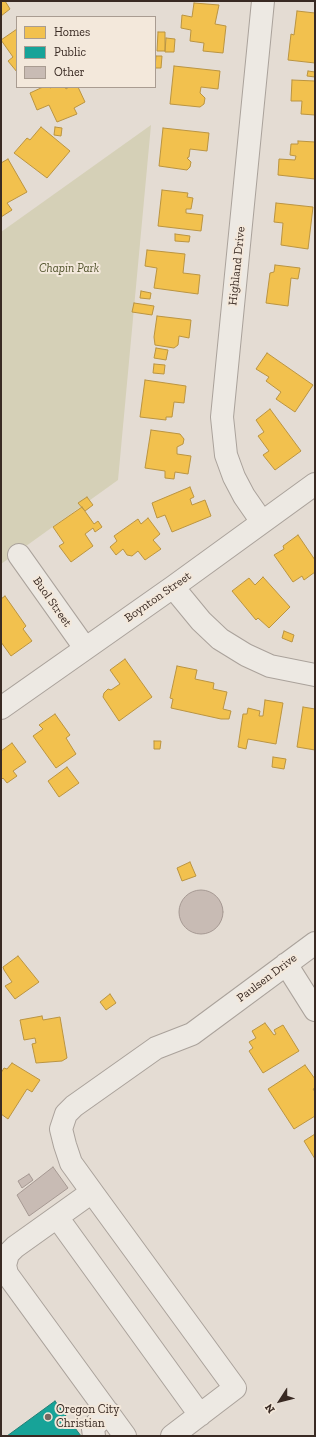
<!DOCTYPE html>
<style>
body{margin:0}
#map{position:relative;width:316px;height:1437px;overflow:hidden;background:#e4dcd3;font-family:"Zilla Slab",serif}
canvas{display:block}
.frame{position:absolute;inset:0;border:2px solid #392a23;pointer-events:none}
.legend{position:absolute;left:16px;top:16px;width:140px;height:72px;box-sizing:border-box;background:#f3e8db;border:1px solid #a99c91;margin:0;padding:5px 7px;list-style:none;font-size:12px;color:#392a23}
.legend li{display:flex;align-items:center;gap:8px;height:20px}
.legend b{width:20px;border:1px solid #a99c91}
.north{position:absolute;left:260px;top:1381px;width:40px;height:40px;-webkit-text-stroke:3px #f3e8db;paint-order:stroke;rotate:234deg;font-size:11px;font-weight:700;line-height:16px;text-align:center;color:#392a23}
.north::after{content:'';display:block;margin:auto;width:14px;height:18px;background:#392a23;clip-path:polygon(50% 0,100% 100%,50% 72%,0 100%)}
</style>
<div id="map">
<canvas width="316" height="1437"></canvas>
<div class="frame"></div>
<ul class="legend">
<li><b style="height:11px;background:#f2c14e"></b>Homes</li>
<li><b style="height:11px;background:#17a398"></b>Public</li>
<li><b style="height:11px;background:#c8bbb4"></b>Other</li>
</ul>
<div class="north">N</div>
</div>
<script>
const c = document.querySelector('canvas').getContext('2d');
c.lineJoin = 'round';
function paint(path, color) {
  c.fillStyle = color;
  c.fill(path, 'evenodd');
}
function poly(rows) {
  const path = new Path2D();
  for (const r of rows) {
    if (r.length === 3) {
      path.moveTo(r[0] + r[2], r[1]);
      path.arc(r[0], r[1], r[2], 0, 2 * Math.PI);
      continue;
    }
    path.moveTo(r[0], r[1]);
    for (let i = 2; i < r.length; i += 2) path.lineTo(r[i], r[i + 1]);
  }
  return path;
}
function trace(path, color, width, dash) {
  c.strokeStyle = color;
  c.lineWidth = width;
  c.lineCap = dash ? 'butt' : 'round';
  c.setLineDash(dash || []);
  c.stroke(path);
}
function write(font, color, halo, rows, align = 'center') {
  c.font = font + ' "Zilla Slab",serif';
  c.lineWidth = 4;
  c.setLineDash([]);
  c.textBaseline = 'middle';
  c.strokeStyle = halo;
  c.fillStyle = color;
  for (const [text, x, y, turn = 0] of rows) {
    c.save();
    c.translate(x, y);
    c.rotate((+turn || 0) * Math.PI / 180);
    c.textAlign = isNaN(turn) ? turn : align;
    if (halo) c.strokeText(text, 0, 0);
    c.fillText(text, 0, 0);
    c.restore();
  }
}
paint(poly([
 [151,125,118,480,1,564,1,232]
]), '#d5d0b7');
const homes = poly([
 [1,1,5,1,10,9,1,16,1,1],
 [194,3,219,5,215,24,226,26,223,53,203,51,204,43,190,41,191,30,181,28,182,15,192,17,194,3],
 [297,11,315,13,315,63,288,60,291,34,294,35,297,11],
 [17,29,17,72,8,61,13,57,1,40,17,29],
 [158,32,165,32,165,51,157,51,158,32],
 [166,38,175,39,174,52,165,52,166,38],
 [156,56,162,56,161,68,155,68,156,56],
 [174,66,220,71,218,89,201,87,200,93,205,98,204,104,200,107,170,104,174,66],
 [308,71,315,72,315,77,307,76,308,71],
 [292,80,315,81,315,115,301,114,302,101,291,101,292,80],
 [43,87,50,87,50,88,53,87,65,87,66,89,69,87,78,87,85,102,74,108,77,114,57,122,49,105,37,110,30,93,43,87],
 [41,127,70,151,47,178,14,153,27,138,30,140,41,127],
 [55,127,62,128,61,136,54,135,55,127],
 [163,128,209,133,207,151,190,149,189,157,187,158,191,162,190,167,187,170,159,166,163,128],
 [298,141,315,142,315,179,278,175,279,159,295,160,296,156,290,155,291,144,298,144,298,141],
 [8,159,27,192,7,203,12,210,1,217,1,163,8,159],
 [162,190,188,193,187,197,193,198,191,209,186,209,186,213,203,215,201,231,158,226,162,190],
 [276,203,313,207,308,249,281,245,283,223,274,222,276,203],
 [175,234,190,236,189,242,175,241,175,234],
 [147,250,185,254,183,273,200,275,198,294,154,288,157,268,145,266,147,250],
 [275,265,300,268,298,279,291,278,288,306,266,303,270,273,274,272,275,265],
 [141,291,151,293,150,299,140,298,141,291],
 [134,303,154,306,152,315,132,312,134,303],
 [157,316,191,320,189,338,179,336,178,345,174,348,155,345,154,337,157,316],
 [156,348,168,350,166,360,154,358,156,348],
 [267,353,313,385,295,412,276,399,281,392,266,381,269,377,256,369,267,353],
 [154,364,165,365,164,374,153,373,154,364],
 [145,380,186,386,184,403,174,402,172,417,166,417,166,420,140,417,145,380],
 [270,409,301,451,275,470,263,455,269,451,258,436,264,432,256,420,270,409],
 [151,430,180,434,184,439,183,444,177,447,177,454,191,456,188,474,175,472,174,479,165,478,165,471,145,468,151,430],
 [190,487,194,497,190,499,192,505,205,500,211,516,172,532,165,515,157,518,152,503,190,487],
 [87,497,93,505,85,511,78,503,87,497],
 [82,507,94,524,98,521,102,527,95,532,93,528,85,534,93,546,71,562,59,546,64,543,53,527,82,507],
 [148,518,160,534,153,540,161,549,145,560,138,551,132,556,127,555,123,549,116,555,110,547,117,541,114,536,138,519,141,524,148,518],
 [298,535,315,560,315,572,304,580,302,576,293,582,274,555,284,549,283,546,298,535],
 [263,577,290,607,269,628,258,618,256,620,232,591,249,578,255,585,263,577],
 [5,596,26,626,23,629,32,641,11,656,1,642,1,599,5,596],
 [284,631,294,635,292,642,282,638,284,631],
 [125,659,152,697,119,721,103,697,104,693,108,689,111,690,120,684,110,670,125,659],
 [177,666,197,670,195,679,214,683,213,689,227,692,223,709,231,711,229,719,221,719,171,708,173,699,170,698,177,666],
 [265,700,283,703,276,744,248,739,246,749,238,747,243,714,247,714,248,708,260,711,259,716,263,716,265,700],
 [303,707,315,709,315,750,297,747,303,707],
 [55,714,70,735,66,738,76,754,56,768,33,736,43,729,39,725,55,714],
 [154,741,161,741,160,749,154,749,154,741],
 [12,743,26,762,13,771,17,776,7,783,3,778,1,780,1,751,12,743],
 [273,757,286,759,284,769,272,767,273,757],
 [67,767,79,783,59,797,48,781,67,767],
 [190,862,196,876,182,881,177,868,190,862],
 [18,956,39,982,15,999,5,986,12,982,4,970,3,967,18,956],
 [110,994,116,1003,106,1010,100,1002,110,994],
 [42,1016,43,1020,60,1017,67,1058,62,1061,36,1063,32,1044,36,1043,35,1038,24,1040,20,1020,42,1016],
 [265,1023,274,1035,276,1034,274,1030,283,1025,299,1051,263,1073,249,1051,253,1048,249,1042,256,1038,252,1031,265,1023],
 [12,1063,40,1080,32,1092,27,1089,8,1119,1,1114,1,1073,4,1068,7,1069,12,1063],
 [305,1065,315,1079,315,1088,313,1089,315,1092,315,1116,294,1129,268,1089,305,1065],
 [315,1134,315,1159,304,1141,315,1134]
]);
paint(homes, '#f2c14e');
trace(homes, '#ba9441', 1);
const public = poly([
 [55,1401,66,1416,62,1419,68,1427,72,1424,81,1436,7,1436,55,1401]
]);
paint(public, '#17a398');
trace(public, '#217f75', 1);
const building = poly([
 [201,912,22],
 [53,1167,68,1188,29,1216,17,1195,53,1167],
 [29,1174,33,1180,22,1188,18,1181,29,1174]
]);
paint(building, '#c8bbb4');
trace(building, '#a59892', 1);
const minor = poly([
 [262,522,244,496,234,477,226,455,222,417,263,1],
 [19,555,85,648],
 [173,587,201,621,220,639,246,655,270,666,315,675],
 [1,708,173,587,315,484],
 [286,964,315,1010],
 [92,1192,71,1163,65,1145,61,1129,66,1114,74,1106,156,1048,192,1034,315,943],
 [57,1217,200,1415],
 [94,1436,93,1429,97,1423,109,1413],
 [125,1436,7,1274,5,1265,8,1254,15,1247,92,1192,235,1388,172,1436]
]);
trace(minor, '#aaa29b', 24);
trace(minor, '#ede9e3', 22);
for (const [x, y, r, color] of [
 [48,1417,4,"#756861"]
]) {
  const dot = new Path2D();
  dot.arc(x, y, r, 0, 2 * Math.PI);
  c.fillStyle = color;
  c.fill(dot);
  trace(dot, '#f3e8db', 1.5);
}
write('12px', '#392a23', '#f3e8db', [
 ["Highland Drive",237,266,-84],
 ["Boynton Street",158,597,-35],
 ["Buol Street",52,602,55],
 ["Paulsen Drive",267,978,-37]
]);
write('italic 12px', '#51532c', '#f3e8db', [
 ["Chapin Park",69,269]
]);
write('12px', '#392a23', '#f3e8db', [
 ["Oregon City",56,1410],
 ["Christian",56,1424]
], 'left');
</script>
